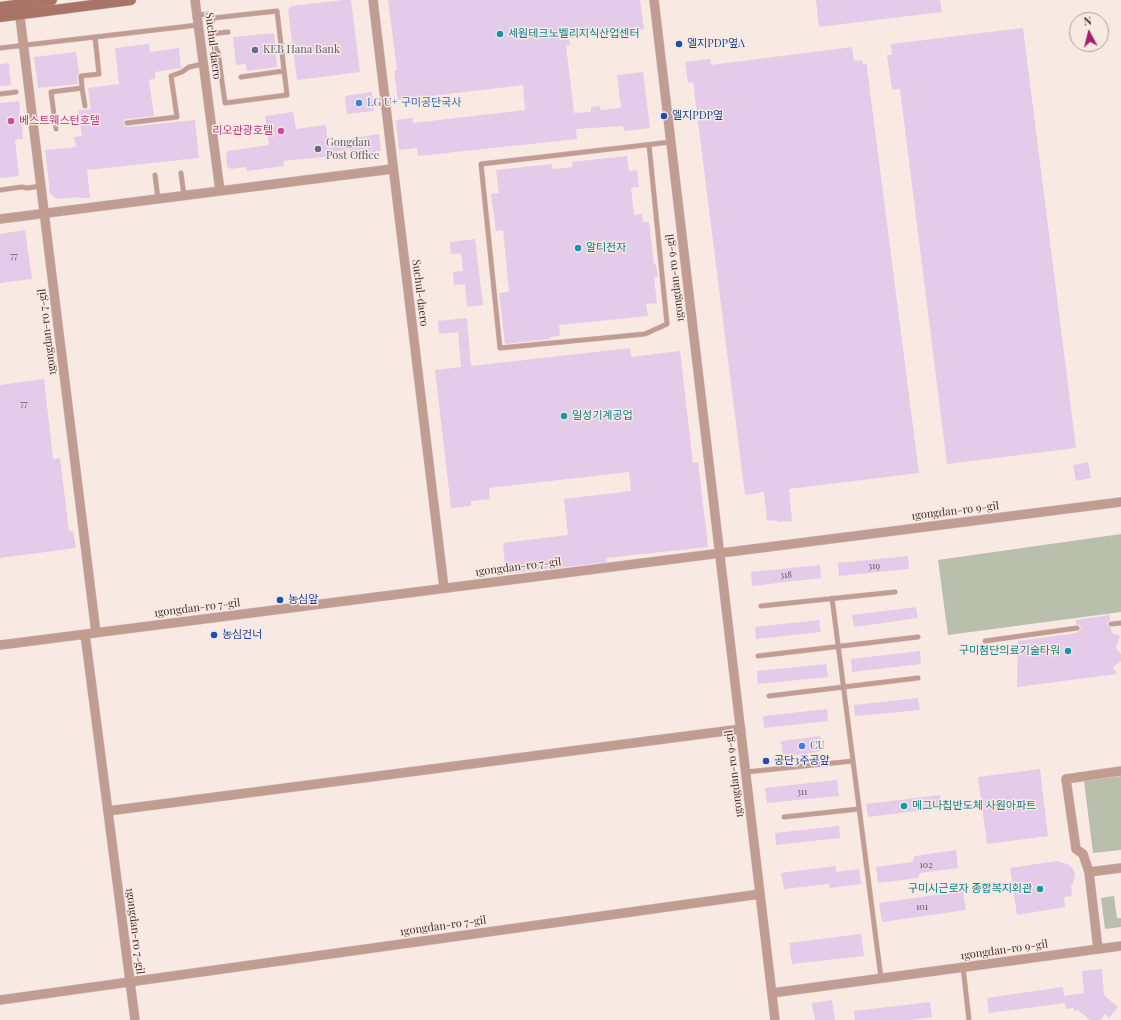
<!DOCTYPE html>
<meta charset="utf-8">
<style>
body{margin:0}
#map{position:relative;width:1121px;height:1020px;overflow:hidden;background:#f9e9e3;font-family:"Playfair Display",serif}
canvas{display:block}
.north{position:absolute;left:1069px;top:12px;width:40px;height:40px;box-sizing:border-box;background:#f9e9e3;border:1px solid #ae9f99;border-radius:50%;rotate:353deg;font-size:11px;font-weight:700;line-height:16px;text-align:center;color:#3e2f29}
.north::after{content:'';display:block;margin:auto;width:14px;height:18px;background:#a51f6b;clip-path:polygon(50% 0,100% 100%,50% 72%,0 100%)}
</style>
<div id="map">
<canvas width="1121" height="1020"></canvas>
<div class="north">N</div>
</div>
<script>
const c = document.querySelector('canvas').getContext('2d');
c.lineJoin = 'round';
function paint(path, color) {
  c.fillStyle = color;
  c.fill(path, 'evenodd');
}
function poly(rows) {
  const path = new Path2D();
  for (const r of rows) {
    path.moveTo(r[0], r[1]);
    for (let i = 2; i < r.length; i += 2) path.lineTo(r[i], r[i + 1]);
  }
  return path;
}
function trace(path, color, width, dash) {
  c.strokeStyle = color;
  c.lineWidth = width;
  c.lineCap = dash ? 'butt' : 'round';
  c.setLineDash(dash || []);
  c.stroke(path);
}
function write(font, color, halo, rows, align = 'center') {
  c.font = font + ' "Playfair Display","Noto Sans KR",serif';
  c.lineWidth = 3;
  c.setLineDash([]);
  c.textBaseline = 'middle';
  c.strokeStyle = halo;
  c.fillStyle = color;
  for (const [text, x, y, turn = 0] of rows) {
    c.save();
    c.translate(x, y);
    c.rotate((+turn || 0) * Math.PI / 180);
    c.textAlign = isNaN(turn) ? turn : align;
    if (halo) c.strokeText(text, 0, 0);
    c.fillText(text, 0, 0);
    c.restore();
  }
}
paint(poly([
 [1121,534,1121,612,948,635,938,560],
 [1121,776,1121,850,1093,853,1084,781],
 [1114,896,1117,918,1121,918,1121,927,1105,929,1101,898]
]), '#b8c0ac');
paint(poly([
 [343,0,351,0,360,72,297,80,288,10,292,6],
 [388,0,640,0,644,29,569,38,570,45,566,45,574,113,591,112,591,107,600,106,600,110,621,108,617,75,643,72,650,128,624,131,623,126,576,129,577,139,418,156,417,148,399,150,396,120,413,118,413,123,525,110,523,85,398,100,394,71,397,70],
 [816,0,940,0,942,12,819,27],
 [1023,28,1076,448,947,464,900,89,892,90,887,55,892,55,891,44],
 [274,33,277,67,247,71,246,64,236,65,233,37],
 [149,44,150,52,179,48,181,68,155,72,155,79,149,80,154,116,126,119,124,121,124,125,127,127,195,120,199,158,87,170,90,198,80,198,80,197,56,199,50,193,45,150,76,147,74,137,82,136,78,111,91,109,88,88,119,84,115,48],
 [852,47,854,61,862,60,863,64,867,64,867,68,919,473,789,489,792,521,777,522,777,520,767,521,764,492,745,495,693,82,688,83,685,62,710,59,711,65],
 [76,52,79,73,77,76,78,84,38,88,34,57],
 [9,63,11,85,0,86,0,64],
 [372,92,374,111,347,114,345,96],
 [19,101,23,139,15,140,19,176,0,178,0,103],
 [293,112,296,129,326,125,328,142,379,134,381,151,351,155,349,150,332,152,333,156,283,161,284,166,247,171,246,167,231,169,227,167,226,155,228,151,269,145,265,116],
 [627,156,629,171,637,170,639,187,631,188,634,215,642,214,643,222,649,222,654,264,656,264,658,277,654,277,657,303,646,304,648,316,559,325,560,336,550,337,550,339,505,344,499,293,509,292,503,230,496,231,491,194,499,193,496,170,552,164,552,169,573,167,572,162],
 [25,230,32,279,0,283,0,234],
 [475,239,483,305,467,307,465,284,454,285,453,272,463,271,461,253,451,254,450,242],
 [467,318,471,366,630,348,631,357,680,351,693,463,698,462,708,547,606,558,607,562,506,574,503,543,568,535,564,499,631,491,629,472,489,488,490,499,471,501,471,506,451,508,435,370,461,367,458,332,439,334,438,321],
 [44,379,53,459,60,458,69,531,73,531,76,548,0,558,0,385],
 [1088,462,1091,478,1076,481,1073,465],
 [908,556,909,569,839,576,838,563],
 [820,565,821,578,752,586,751,572],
 [916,607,918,618,854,627,852,615],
 [1110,615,1110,620,1107,623,1108,626,1111,628,1112,633,1120,636,1116,648,1121,654,1121,661,1113,667,1117,674,1017,687,1018,641,1077,633,1081,628,1080,625,1076,624,1076,620],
 [819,620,821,632,756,639,755,627],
 [920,651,921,664,852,672,851,659],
 [826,664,828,677,758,684,757,671],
 [918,698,920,710,855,716,854,705],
 [827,709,828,721,764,728,763,716],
 [820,736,822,751,783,757,781,741],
 [1040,769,1048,836,987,844,978,777],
 [837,780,839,796,767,803,765,788],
 [940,795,942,808,868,817,866,804],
 [839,826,840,838,776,845,775,833],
 [956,850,958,868,920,873,918,878,878,883,876,867,912,862,915,856],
 [1057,861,1069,865,1073,869,1075,874,1073,883,1071,886,1072,896,1064,897,1065,907,1017,915,1010,868],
 [836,866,836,872,859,869,861,884,829,888,829,884,784,889,781,873],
 [963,891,966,910,882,922,879,903],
 [861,934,864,956,792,964,789,943],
 [1102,969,1104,995,1118,1007,1109,1018,1105,1014,1100,1020,1090,1020,1078,1010,1074,1011,1074,1008,1066,1009,1065,1003,989,1013,987,998,1063,987,1064,996,1084,993,1082,971],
 [832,1000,835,1020,815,1020,812,1003],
 [930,1002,932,1017,910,1020,855,1020,854,1011]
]), '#e3cbe9');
const service = poly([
 [197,15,208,14,213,18,277,11,287,95,225,103,218,52,212,42,211,26,213,18],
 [211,34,228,32],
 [95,37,198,25],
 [0,48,95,37,99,74,81,76,82,88,51,92,56,129],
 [241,77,284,71],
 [82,88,85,106],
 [0,94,16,92],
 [127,123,177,117,171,76,182,72,189,67,203,64],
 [649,145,667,324,645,334,500,348,481,164,671,142],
 [181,173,184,196],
 [155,175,158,199],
 [0,190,22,187,27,188,41,186],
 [832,598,881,978],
 [761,606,895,592],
 [1111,624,1121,623],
 [985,641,1077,628],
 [758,656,918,637],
 [769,696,918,678],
 [746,772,853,761],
 [784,817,859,809],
 [963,967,969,1020]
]);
const minor = poly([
 [195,0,220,191],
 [373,0,444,588],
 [654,0,775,1020],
 [19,9,96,633],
 [0,219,392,169],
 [85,634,135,1020],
 [0,645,1121,502],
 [108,811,741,729],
 [1089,872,1121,868],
 [1098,949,1089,872,1083,854,1076,849,1066,779,1121,771],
 [772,993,1121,946],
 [0,1000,760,894]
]);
const secondary = poly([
 [0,7,52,0],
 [0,17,131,0]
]);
trace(service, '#d4c4be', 5.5);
trace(minor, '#d4c4be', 10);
trace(secondary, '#d4c4be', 11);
trace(service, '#c19c93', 4.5);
trace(minor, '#c19c93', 9);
trace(secondary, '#a97468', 10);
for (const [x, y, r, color] of [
 [500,34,4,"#0f9aa8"],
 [679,44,4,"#1a4fb4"],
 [255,50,4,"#5c6f8a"],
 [359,103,4,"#3f7fe0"],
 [664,116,4,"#1a4fb4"],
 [11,121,4,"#d1479c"],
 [281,131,4,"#d1479c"],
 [318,149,4,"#5c6f8a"],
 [578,248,4,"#0f9aa8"],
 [564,416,4,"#0f9aa8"],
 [280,600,4,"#1a4fb4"],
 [214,635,4,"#1a4fb4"],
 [1068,651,4,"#0f9aa8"],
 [802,746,4,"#3f7fe0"],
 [766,761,4,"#1a4fb4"],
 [904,806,4,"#0f9aa8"],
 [1040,889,4,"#0f9aa8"]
]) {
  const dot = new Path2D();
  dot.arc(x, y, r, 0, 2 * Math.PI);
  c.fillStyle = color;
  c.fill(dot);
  trace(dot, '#f9e9e3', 1.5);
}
write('9px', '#675659', null, [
 ["77",14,256],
 ["77",24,404],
 ["319",874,566],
 ["318",786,575],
 ["311",802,792],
 ["102",926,865],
 ["101",922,907]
]);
write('11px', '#0d838f', '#f9e9e3', [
 ["세원테크노벨리지식산업센터",508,34],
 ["알티전자",586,248],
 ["일성기계공업",572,416],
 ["구미첨단의료기술타워",1060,651,"right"],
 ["메그나칩반도체 사원아파트",912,806],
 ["구미시근로자 종합복지회관",1032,889,"right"]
], 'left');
write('11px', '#164399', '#f9e9e3', [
 ["엘지PDP옆A",687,44],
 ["엘지PDP옆",672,116],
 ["농심앞",288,600],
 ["농심건너",222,635],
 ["공단3주공앞",774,761]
], 'left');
write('11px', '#3e2f29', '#f9e9e3', [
 ["Suchul-daero",213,46,83],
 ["1gongdan-ro 9-gil",675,278,-97],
 ["Suchul-daero",420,293,83],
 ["1gongdan-ro 7-gil",47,332,-97],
 ["1gongdan-ro 9-gil",955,511,-7],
 ["1gongdan-ro 7-gil",518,567,-7],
 ["1gongdan-ro 7-gil",197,608,-7],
 ["1gongdan-ro 9-gil",734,774,-97],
 ["1gongdan-ro 7-gil",443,926,-8],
 ["1gongdan-ro 7-gil",135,931,83],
 ["1gongdan-ro 9-gil",1004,950,-8]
]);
write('11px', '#4e5e75', '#f9e9e3', [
 ["KEB Hana Bank",263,50],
 ["Gongdan",326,143],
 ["Post Office",326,156]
], 'left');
write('11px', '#366cbe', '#f9e9e3', [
 ["LG U+ 구미공단국사",367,103],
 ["CU",810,746]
], 'left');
write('11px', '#b23c85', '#f9e9e3', [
 ["베스트웨스턴호텔",19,121],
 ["리오관광호텔",273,131,"right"]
], 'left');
</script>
